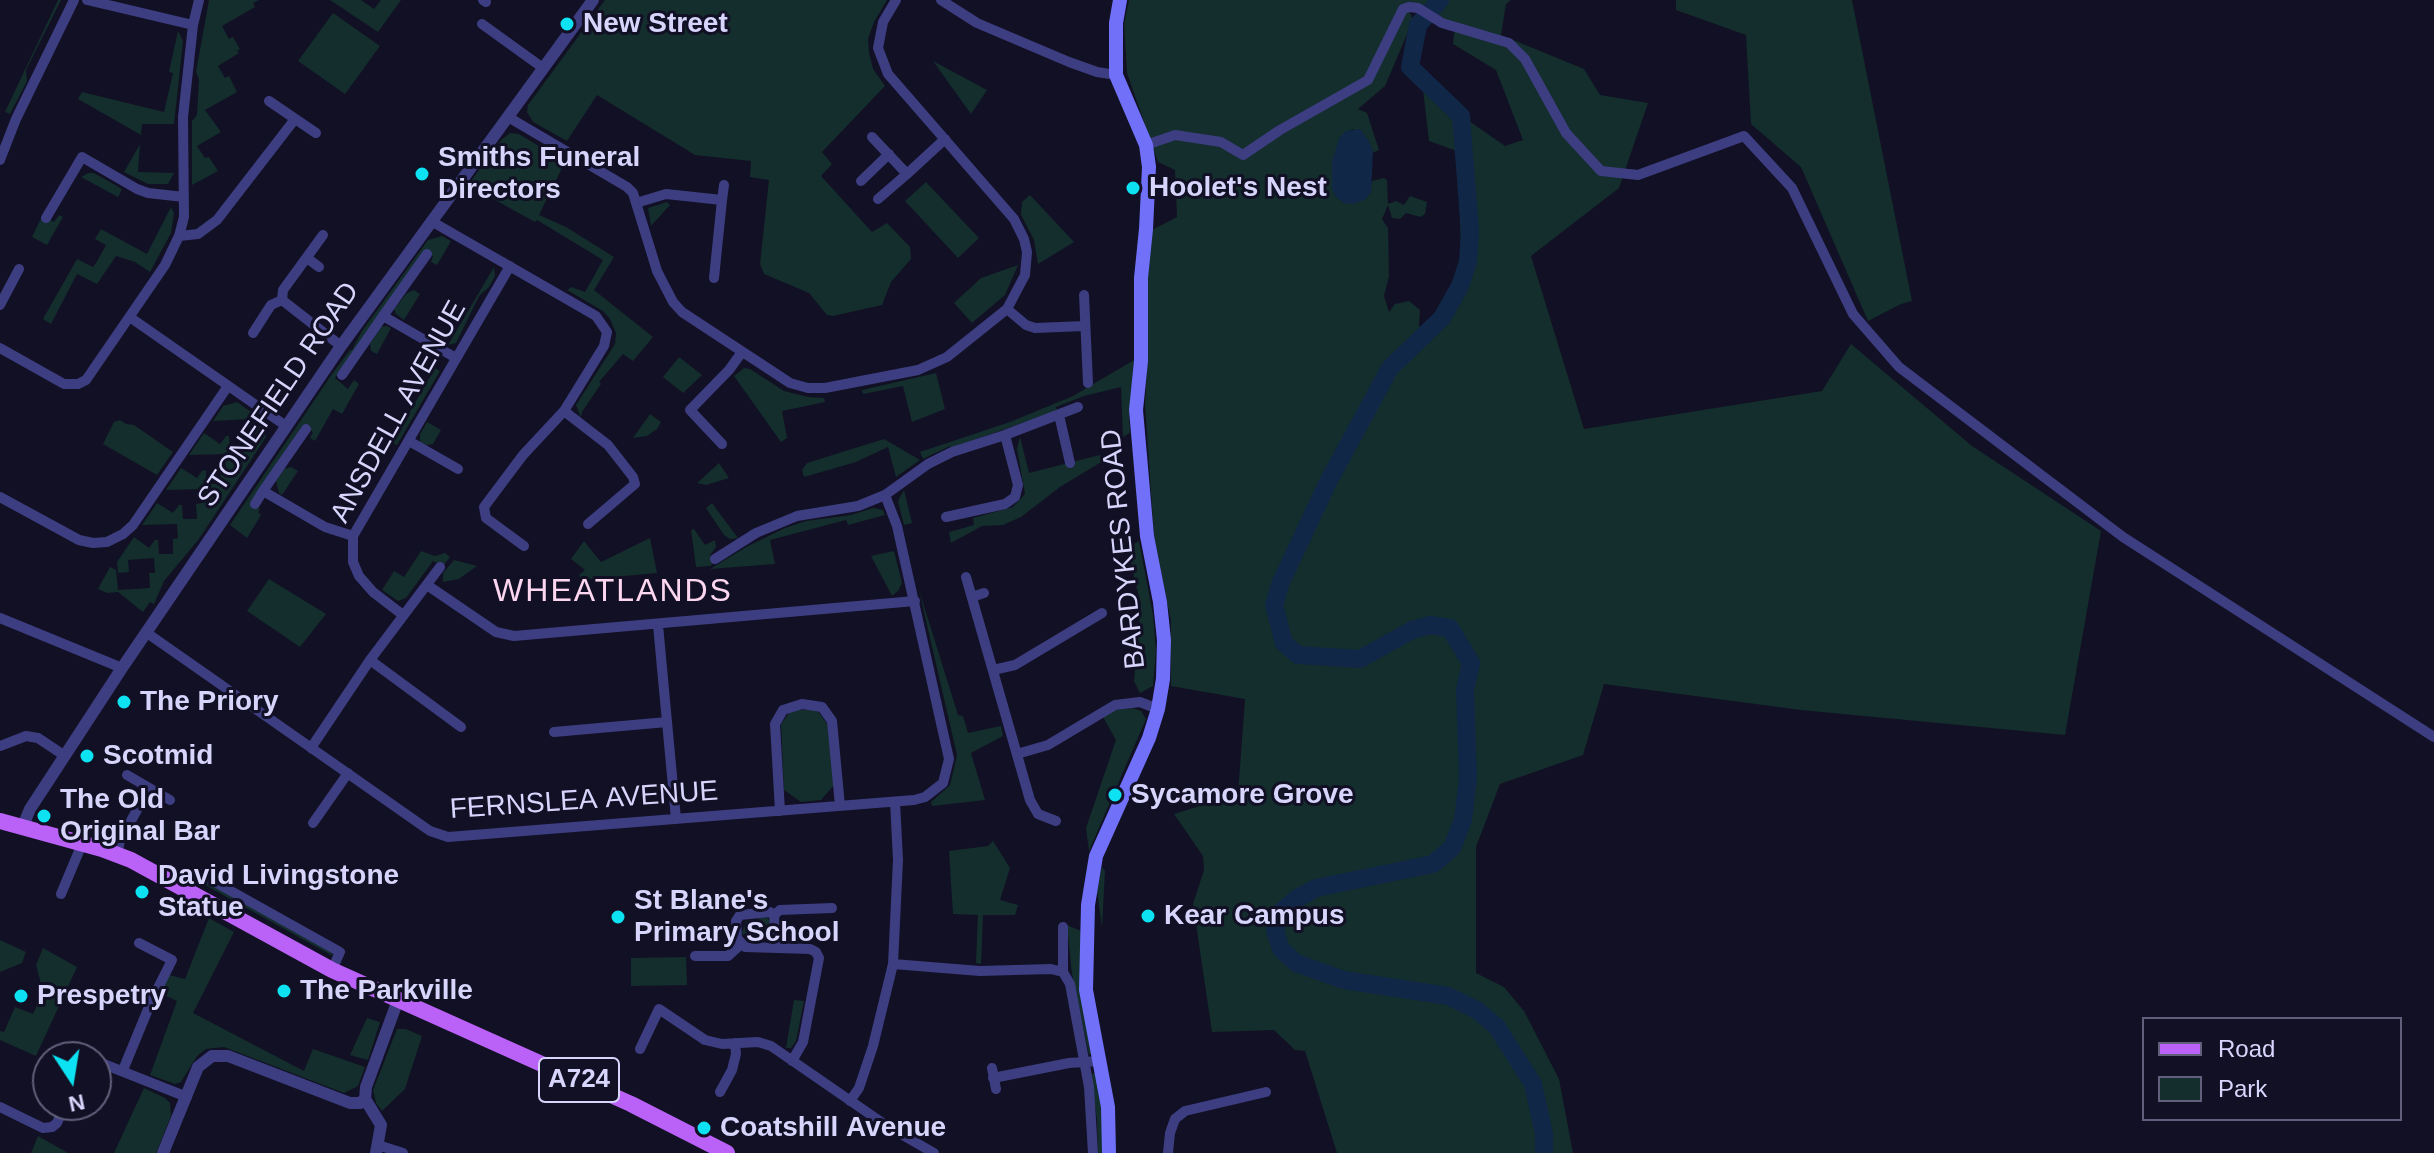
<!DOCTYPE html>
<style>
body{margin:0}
#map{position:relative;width:2434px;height:1153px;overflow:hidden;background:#121024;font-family:Arial,sans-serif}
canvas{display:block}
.legend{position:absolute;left:2142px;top:1017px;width:260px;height:104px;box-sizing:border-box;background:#121024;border:2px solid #615f7b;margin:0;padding:10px 14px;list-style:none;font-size:24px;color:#d8d5fd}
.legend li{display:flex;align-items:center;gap:16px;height:40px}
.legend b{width:40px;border:2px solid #615f7b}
.north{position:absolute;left:32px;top:1041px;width:80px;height:80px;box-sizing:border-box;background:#121024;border:2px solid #615f7b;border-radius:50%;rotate:168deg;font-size:22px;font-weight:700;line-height:32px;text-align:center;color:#d8d5fd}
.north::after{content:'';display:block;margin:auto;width:28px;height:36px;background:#0ce2f2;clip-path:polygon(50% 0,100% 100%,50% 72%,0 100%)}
</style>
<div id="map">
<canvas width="2434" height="1153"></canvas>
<ul class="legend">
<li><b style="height:10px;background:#ba61f7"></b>Road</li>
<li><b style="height:22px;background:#132e2c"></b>Park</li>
</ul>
<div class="north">N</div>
</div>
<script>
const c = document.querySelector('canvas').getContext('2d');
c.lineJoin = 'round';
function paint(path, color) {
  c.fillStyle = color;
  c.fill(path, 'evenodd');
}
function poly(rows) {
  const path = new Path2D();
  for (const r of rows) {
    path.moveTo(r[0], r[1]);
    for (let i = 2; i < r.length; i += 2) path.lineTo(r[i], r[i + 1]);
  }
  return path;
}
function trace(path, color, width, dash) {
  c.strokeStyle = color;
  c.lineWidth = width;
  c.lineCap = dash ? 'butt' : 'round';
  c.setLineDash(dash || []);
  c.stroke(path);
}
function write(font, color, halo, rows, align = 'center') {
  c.font = font + ' Arial,sans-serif';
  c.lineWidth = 6;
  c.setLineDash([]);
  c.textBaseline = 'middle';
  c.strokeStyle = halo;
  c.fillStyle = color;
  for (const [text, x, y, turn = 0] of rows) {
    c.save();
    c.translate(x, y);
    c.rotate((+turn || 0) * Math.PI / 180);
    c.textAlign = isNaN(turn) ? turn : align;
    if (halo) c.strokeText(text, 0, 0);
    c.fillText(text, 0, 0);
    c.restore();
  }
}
paint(poly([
 [58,0,61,0,26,70,27,81,10,114,5,112],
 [209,0,259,0,253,3,255,7,222,26,229,39,233,37,240,49,237,51,239,53,218,66,225,78,229,76,237,92,205,110,221,132,197,146,205,158,209,157,218,171,192,185,192,121,197,115,199,79,196,72],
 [330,0,361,0,374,9,381,0,401,0,378,32],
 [605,0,887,0,874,22,868,39,869,53,873,69,885,86,822,152,832,164,821,176,872,232,887,223,910,247,911,259,891,282,882,305,833,316,827,315,809,293,764,274,760,264,769,180,750,177,751,161,695,155,597,95,567,141,533,122,527,112,528,105],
 [1129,0,1511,0,1506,4,1501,35,1584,69,1600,95,1648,103,1619,188,1531,256,1584,429,1822,391,1851,344,1972,446,2101,531,2065,735,1801,710,1604,684,1583,755,1500,784,1476,847,1476,973,1504,987,1524,1011,1559,1079,1573,1153,1337,1153,1305,1051,1295,1050,1274,1030,1212,1032,1193,904,1204,870,1203,856,1174,814,1238,794,1245,699,1171,686,1171,621,1154,536,1145,405,1148,351,1146,300,1150,231,1177,217,1175,170,1158,162,1127,73,1124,24],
 [1407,6,1455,27,1453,44,1496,70,1523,140,1505,146,1423,89,1429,141,1457,151,1463,299,1425,335,1419,326,1420,310,1409,301,1395,304,1389,312,1384,296,1389,276,1388,228,1382,219,1388,205,1392,218,1400,219,1406,213,1420,217,1425,214,1427,202,1410,196,1404,205,1396,201,1388,204,1387,180,1384,178,1372,181,1370,193,1344,203,1335,196,1340,137,1353,129,1369,141,1372,153,1379,150,1367,113,1358,109,1385,86,1413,20],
 [1676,0,1852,0,1912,301,1901,304,1868,321,1801,167,1751,124,1746,35,1676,10],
 [333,13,380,46,345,94,298,61],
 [178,31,183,41,174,124,142,124,141,135,78,99,82,92,164,112,173,73,169,72],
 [933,61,987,90,971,114],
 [510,133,519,134,565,162,539,215,566,227,614,257,594,290,653,337,633,361,623,354,599,382,601,384,582,412,581,418,576,405,615,344,616,333,610,319,603,311,567,290,571,287,585,292,603,260,537,220,535,222,468,185,501,140],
 [140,144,138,172,174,173,168,184,148,184,124,172],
 [88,173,94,173,122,189,118,197,81,177],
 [926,182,979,238,958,258,905,201],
 [1030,195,1074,242,1038,264,1034,240,1021,215,1022,202],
 [667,202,670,205,651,226,648,208],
 [171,207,174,213,171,233,150,272,135,262,116,256,97,284,77,274,51,324,43,319,77,259,93,267,96,263,106,245,95,239,101,229,147,254],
 [59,215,63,217,47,245,32,237,42,216,54,222],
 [442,236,451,241,437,265,431,262,433,256,426,252,335,378,348,389,354,380,359,384,342,414,333,409,315,441,310,438,313,432,302,426,251,502,260,509,258,512,261,515,247,538,230,525,332,374,350,350,352,350,362,331,428,240],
 [1018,265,1005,295,972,323,954,303,981,278],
 [494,267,495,276,489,287,479,296,456,343,448,345],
 [414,290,420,294,404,320,396,314,394,309,407,293],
 [387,326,391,328,377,354,371,351,370,344,381,327],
 [679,357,702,375,683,393,663,377],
 [1134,360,1129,417,1130,433,1123,437,1121,387,1084,396,1056,407,1057,411,951,448,950,446,923,459,920,452,1010,422,1073,396],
 [435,368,440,371,397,445,392,443],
 [744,368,750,369,784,391,808,397,824,398,825,402,782,411,787,438,781,442,734,376],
 [936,373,945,409,912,422,903,386,863,394,862,390],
 [237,402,264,421,266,437,199,539,164,581,154,604,150,602,143,612,118,592,107,593,98,589,110,567,116,570,118,590,150,588,149,573,155,573,154,558,128,560,129,572,118,573,117,562,134,537,149,548,155,540,158,540,159,554,173,554,173,539,178,538,177,524,142,525,157,503,173,513,179,505,182,505,183,519,197,519,196,504,202,503,201,489,166,490,181,468,197,478,202,471,206,470,206,484,221,484,220,469,226,468,225,454,189,455,204,433,220,444,226,436,229,436,230,450,245,450,244,434,250,434,249,419,213,421,223,406],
 [650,414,661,422,657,429,647,436,633,438],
 [120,420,126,424,134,425,173,452,157,475,103,444,114,422],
 [427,422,441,430,433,444,427,445,420,443,420,434],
 [1020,437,1029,473,1100,455,1103,461,1060,487,1021,517,1003,525,982,526,951,543,949,532,974,525,973,518,1013,507,1025,494,1017,449],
 [884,439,920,460,896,477,888,447,856,462,804,477,802,470,807,463],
 [719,463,729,478,706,485,697,483],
 [291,467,298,471,282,495,279,493,276,481,284,469],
 [904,490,912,523,904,525,898,501],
 [712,503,738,538,730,539,724,535,706,508],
 [873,508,883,510,885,515,848,525,846,520,770,540,775,564,710,569,748,546,785,528,806,521,851,515],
 [694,529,705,545,715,540,716,547,710,555,715,562,710,566,696,567,691,530],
 [650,538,657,573,581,580,579,575,585,570,571,559,584,541,601,562],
 [1139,541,1153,615,1156,650,1153,686,1140,693,1134,681,1141,605,1127,548],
 [421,551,435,556,445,553,450,557,443,566,433,561,406,598,398,601,382,590,394,571,404,577],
 [894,551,902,583,898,591,892,596,871,556],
 [454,560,477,566,459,579,443,582,443,573],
 [269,579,326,614,300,647,247,611],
 [919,590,958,715,963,716,968,733,1001,726,1003,736,971,753,985,800,932,806,931,802,950,785,957,755],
 [1132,708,1141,711,1146,719,1089,851,1086,828,1116,740,1103,717,1115,710],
 [798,710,817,710,828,725,834,785,821,800,801,802,784,790,781,724,789,713],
 [993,841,1010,868,1000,900,1018,905,1015,915,983,915,981,964,976,963,978,915,953,914,949,851,988,846],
 [1102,867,1105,871,1102,928,1097,890],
 [199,878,331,951,333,956,196,880],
 [767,917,772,925,763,925,763,934,772,935,769,941,748,942,742,933,746,921],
 [209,918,234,932,193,1013,304,1071,313,1049,365,1067,358,1086,344,1093,224,1047,206,1049,197,1056,181,1082,175,1084,150,1075,177,1001,164,995,162,989,169,975,185,979],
 [1067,925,1081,931,1092,1054,1089,1055,1072,974],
 [0,940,26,952,22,963,0,972],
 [43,948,77,967,36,1056,0,1040,0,1031,4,1032,15,1007,33,1014,43,991,36,965],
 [686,957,687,985,631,986,631,958],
 [794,1000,804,1001,796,1041,791,1048,786,1048],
 [367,1018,380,1022,368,1060,350,1055],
 [397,1029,406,1029,422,1036,405,1089,382,1111,376,1103,373,1090],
 [1093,1073,1096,1074,1102,1098,1105,1153,1098,1153,1097,1119,1091,1076],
 [144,1088,165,1098,170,1103,171,1116,156,1153,114,1153],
 [38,1136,68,1153,31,1153]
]), '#132e2c');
paint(poly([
 [1360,129,1369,141,1373,152,1371,192,1366,199,1354,204,1344,203,1335,196,1332,187,1332,161,1340,137,1346,131]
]), '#102747');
trace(poly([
 [1440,0,1418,25,1410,67,1461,116,1470,231,1468,262,1460,286,1442,318,1390,368,1328,482,1281,582,1274,605,1284,643,1298,655,1360,659,1412,630,1430,625,1450,628,1471,663,1465,690,1468,778,1463,820,1452,848,1433,864,1316,888,1296,899,1280,913,1275,931,1281,949,1296,963,1344,980,1448,996,1477,1010,1497,1027,1533,1084,1544,1134,1544,1153]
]), '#102747', 18);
trace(poly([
 [87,0,193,25],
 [483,0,486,2],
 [941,0,977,23,1069,62,1097,72,1116,75],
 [482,24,543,68],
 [269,101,316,133],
 [508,117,627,187,633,193,657,271,673,302,682,312,790,383,808,388,825,388,918,370,947,357,1007,309,1025,275,1027,252,1024,239,1014,219,888,74,878,48,883,22,896,0],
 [872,137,907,174,945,139],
 [1146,145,1175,135,1221,142,1243,155,1280,130,1368,80,1403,9,1409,7,1418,8,1442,23,1509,43,1525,59,1566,133,1601,171,1638,175,1744,136,1792,188,1853,314,1899,367,2123,537,2434,737],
 [0,160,16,119,74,0],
 [861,181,889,154],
 [878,199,907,174],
 [636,203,666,194,722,200,724,185],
 [46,218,82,157,137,189,148,193,184,197],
 [431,221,596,316,607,332,604,346,564,411,523,455,484,507,486,518,524,546],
 [323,235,283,290,282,300,341,346],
 [179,236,198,234,217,220,295,119],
 [427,254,383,316,456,358],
 [307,258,319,267],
 [714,278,722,200],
 [1084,295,1088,383],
 [0,305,19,269],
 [1007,309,1026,325,1035,328,1085,326],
 [131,318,286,426],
 [253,333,271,305,282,300],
 [0,348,64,384,78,384,86,380,165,265,179,236,184,217,183,117,193,25,199,0],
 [342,375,383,316],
 [564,411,608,445,633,477,635,484,588,524],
 [1059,415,1070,463],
 [306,429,263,491,325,527,353,536],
 [409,441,458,469],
 [722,444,690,410,729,370,742,352],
 [0,497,79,540,93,543,107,542,123,534,133,525,228,386],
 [255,504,263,491],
 [946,517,1005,504,1015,497,1018,485,1005,435],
 [715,559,756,533,797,516,858,506,885,495,928,464,952,452,1005,435,1078,407],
 [966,577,1030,800,1038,814,1056,821],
 [427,585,496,632,514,636,915,601],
 [972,597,984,593],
 [403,615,373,592,359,576,353,562,353,536,510,266],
 [0,618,122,668],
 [658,625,676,819],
 [147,633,430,831,448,837,914,800,925,797,943,783,949,759,897,526,885,495],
 [370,660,461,727],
 [993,670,1015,665,1102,613],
 [554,732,667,722],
 [0,746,26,736,38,738,65,756],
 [311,748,370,660,440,567],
 [1017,754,1048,745,1115,705,1140,702,1158,709],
 [127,775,170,800],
 [780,811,775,724,783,710,802,704,822,707,832,721,840,806],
 [313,823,348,773],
 [117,854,120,841,149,788],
 [182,888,197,872,340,952,332,970],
 [61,894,82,844],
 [774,915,780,910,832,908],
 [1063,927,1063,972,1070,984,1089,1087,1093,1153],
 [776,948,774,915,770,912,740,915,736,921,737,938,745,947,810,949,816,952,819,958,803,1042,792,1061],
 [695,956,728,956,740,945],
 [893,964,980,971,1051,969,1063,972],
 [640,1049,659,1009,705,1040,722,1044,758,1042,771,1046,887,1126,934,1153],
 [96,1061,187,1097],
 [992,1068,996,1089],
 [123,1070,151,1002,172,960,139,943],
 [993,1078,1069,1063,1100,1061],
 [720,1092,732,1070,736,1054,735,1043],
 [850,1101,859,1088,873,1046,893,964,898,860,895,802],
 [0,1107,43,1128,52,1127,57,1123,65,1105],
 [378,1145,403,1153],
 [1168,1153,1170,1133,1175,1119,1185,1111,1266,1092]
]), '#3d3d81', 10);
trace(poly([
 [22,828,30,809,122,668,341,346,593,0],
 [365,1099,381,1125,376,1153],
 [163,1153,198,1067,212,1056,228,1056,350,1103,360,1103,365,1099,366,1087,398,1000]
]), '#3d3d81', 12);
trace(poly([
 [1109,1153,1108,1107,1086,990,1088,905,1096,856,1149,738,1158,709,1163,679,1164,640,1160,602,1147,536,1136,410,1141,361,1141,278,1146,229,1149,167,1146,145,1116,75,1116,23,1120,0]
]), '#7071f8', 14);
trace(poly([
 [0,821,102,849,131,860,332,970,631,1104,727,1153]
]), '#ba61f7', 16);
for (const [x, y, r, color] of [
 [567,24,8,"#0ce2f2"],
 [422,174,8,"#0ce2f2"],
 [1133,188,8,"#0ce2f2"],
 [124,702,8,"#0ce2f2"],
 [87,756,8,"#0ce2f2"],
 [1115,795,8,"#0ce2f2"],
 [44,816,8,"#0ce2f2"],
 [142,892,8,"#0ce2f2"],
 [1148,916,8,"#0ce2f2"],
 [618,917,8,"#0ce2f2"],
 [284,991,8,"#0ce2f2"],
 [21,996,8,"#0ce2f2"],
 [704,1128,8,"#0ce2f2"]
]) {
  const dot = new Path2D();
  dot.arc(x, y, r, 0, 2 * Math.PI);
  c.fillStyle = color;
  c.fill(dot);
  trace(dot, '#121024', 3);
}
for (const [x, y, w] of [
 [579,1080,80]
]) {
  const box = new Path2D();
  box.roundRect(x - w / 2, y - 22, w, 44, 6);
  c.fillStyle = '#121024';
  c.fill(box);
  trace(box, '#d8d5fd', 2);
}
write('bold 26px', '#d8d5fd', null, [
 ["A724",579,1080]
]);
write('bold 28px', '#d8d5fd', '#121024', [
 ["New Street",583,24],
 ["Smiths Funeral",438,158],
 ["Directors",438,190],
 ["Hoolet's Nest",1149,188],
 ["The Priory",140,702],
 ["Scotmid",103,756],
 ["Sycamore Grove",1131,795],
 ["The Old",60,800],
 ["Original Bar",60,832],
 ["David Livingstone",158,876],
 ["Statue",158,908],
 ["St Blane's",634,901],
 ["Primary School",634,933],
 ["Kear Campus",1164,916],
 ["The Parkville",300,991],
 ["Prespetry",37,996],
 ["Coatshill Avenue",720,1128]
], 'left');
write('28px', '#d8d5fd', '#121024', [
 ["STONEFIELD ROAD",279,395,-56],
 ["ANSDELL AVENUE",399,412,-61],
 ["BARDYKES ROAD",1124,549,-96],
 ["FERNSLEA AVENUE",584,801,-4]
]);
c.letterSpacing = '2px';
write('32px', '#fdd7f0', '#121024', [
 ["WHEATLANDS",613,592]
]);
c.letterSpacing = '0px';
</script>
